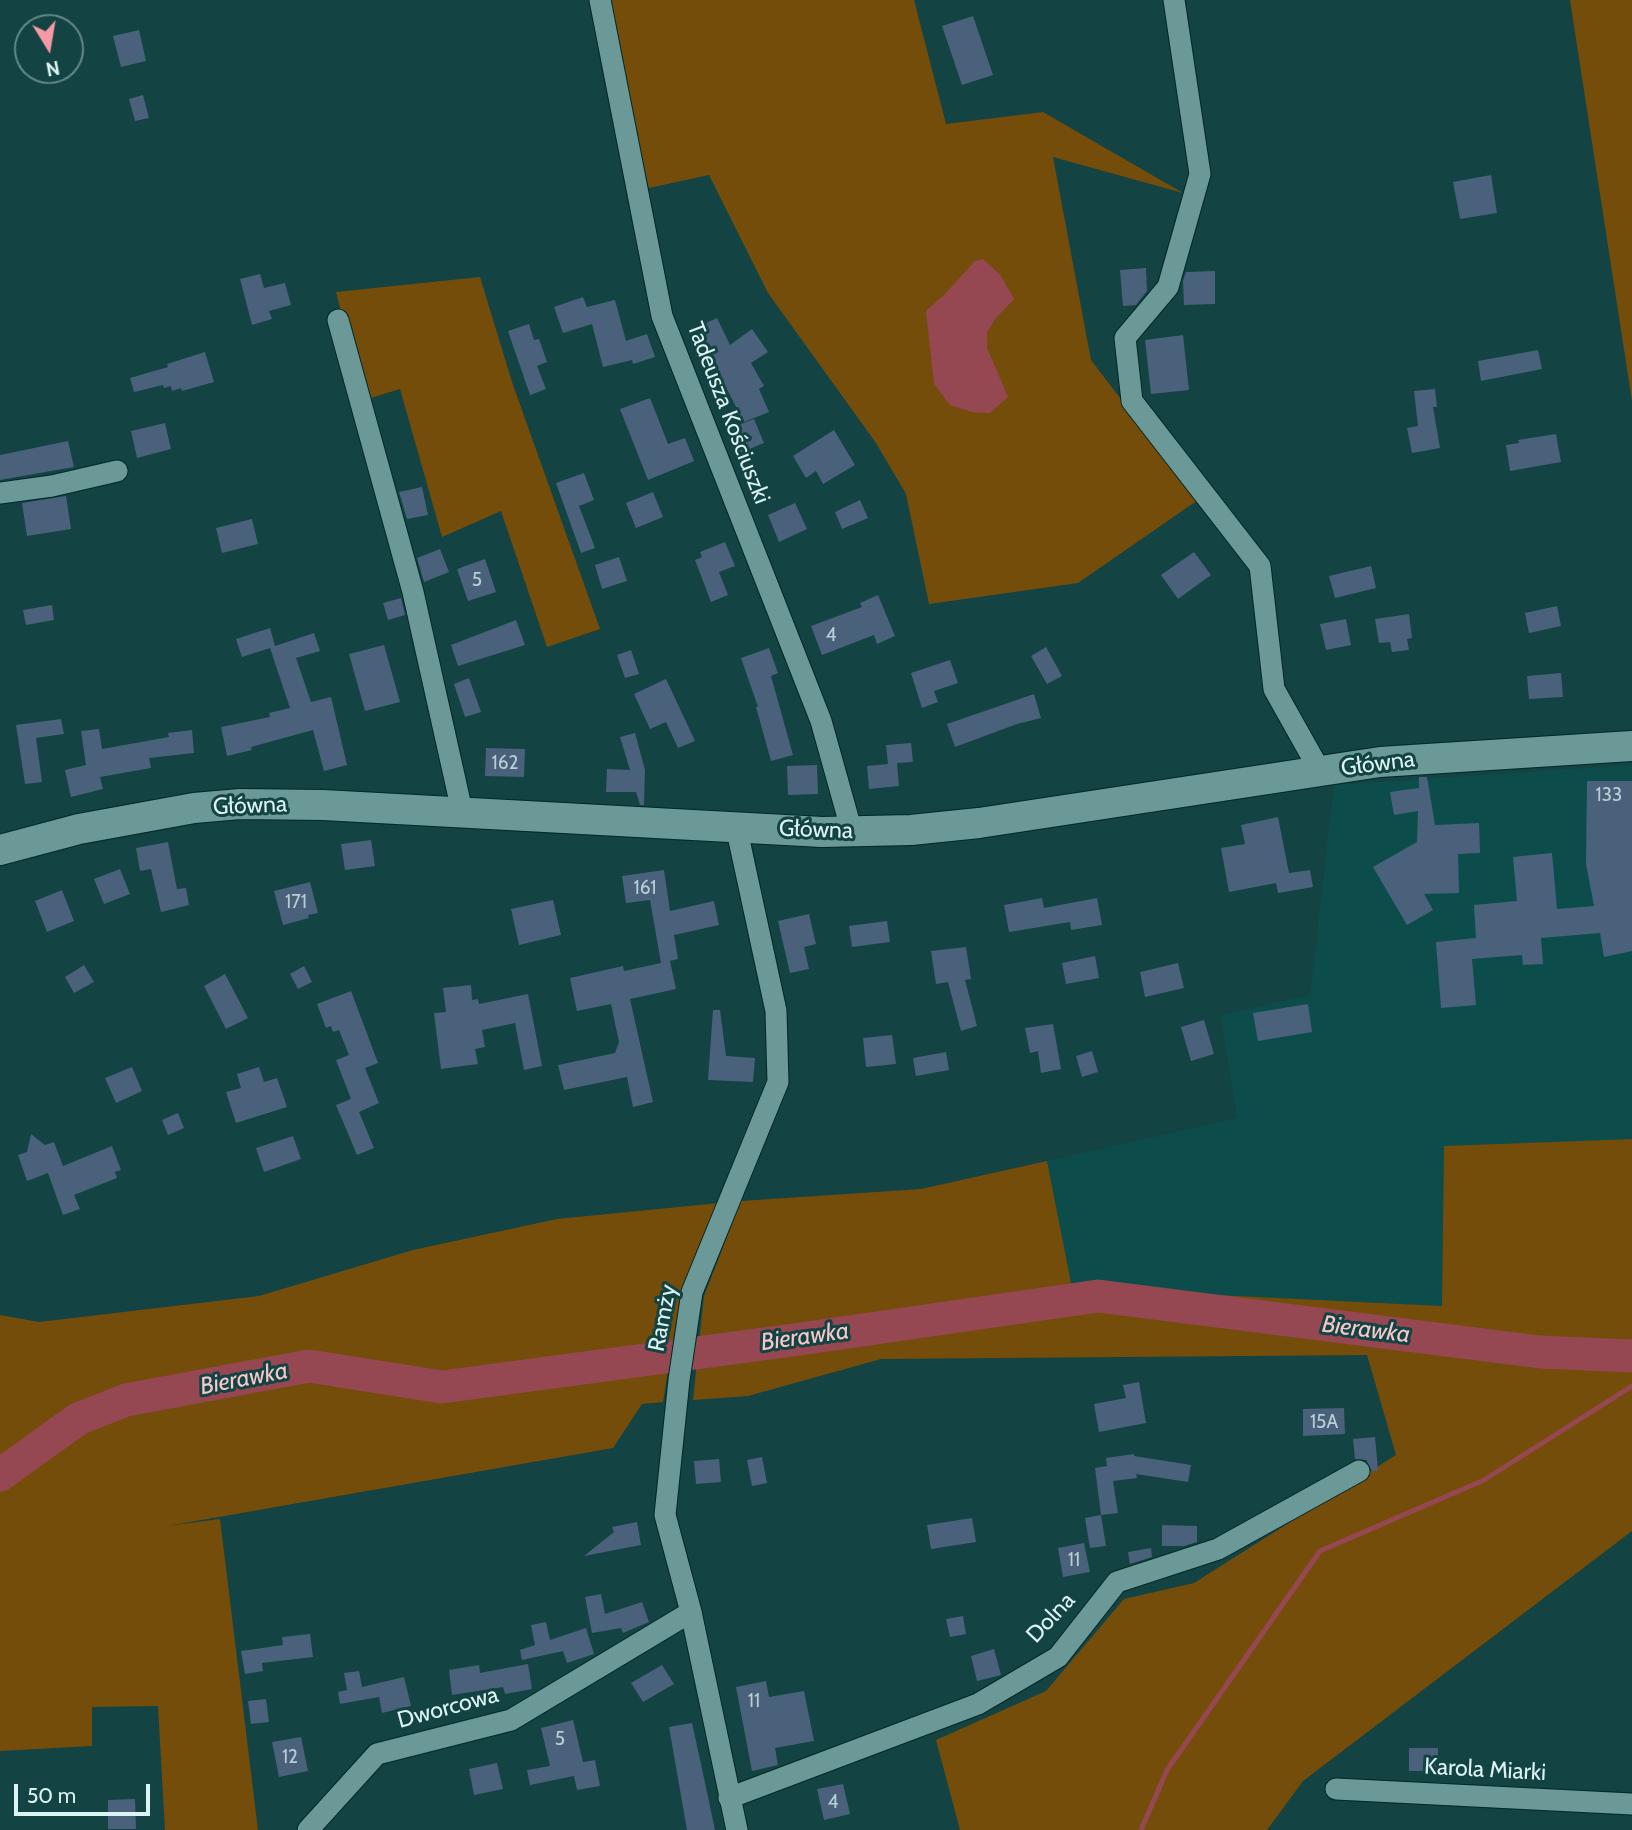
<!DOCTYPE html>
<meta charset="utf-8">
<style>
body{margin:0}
#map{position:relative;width:1632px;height:1830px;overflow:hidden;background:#134342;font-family:Cabin,sans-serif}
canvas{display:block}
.north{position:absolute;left:14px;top:14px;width:70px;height:70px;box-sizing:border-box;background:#134342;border:2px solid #638988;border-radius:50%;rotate:169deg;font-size:19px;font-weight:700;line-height:28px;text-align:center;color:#dbf3f2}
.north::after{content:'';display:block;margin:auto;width:24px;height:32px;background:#f49aa4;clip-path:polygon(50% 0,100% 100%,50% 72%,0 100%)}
.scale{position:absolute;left:14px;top:1784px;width:136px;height:32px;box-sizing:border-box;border:4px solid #dbf3f2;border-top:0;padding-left:9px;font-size:21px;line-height:24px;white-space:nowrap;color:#dbf3f2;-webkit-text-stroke:5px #134342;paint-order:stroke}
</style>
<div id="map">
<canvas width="1632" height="1830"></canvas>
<div class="north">N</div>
<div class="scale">50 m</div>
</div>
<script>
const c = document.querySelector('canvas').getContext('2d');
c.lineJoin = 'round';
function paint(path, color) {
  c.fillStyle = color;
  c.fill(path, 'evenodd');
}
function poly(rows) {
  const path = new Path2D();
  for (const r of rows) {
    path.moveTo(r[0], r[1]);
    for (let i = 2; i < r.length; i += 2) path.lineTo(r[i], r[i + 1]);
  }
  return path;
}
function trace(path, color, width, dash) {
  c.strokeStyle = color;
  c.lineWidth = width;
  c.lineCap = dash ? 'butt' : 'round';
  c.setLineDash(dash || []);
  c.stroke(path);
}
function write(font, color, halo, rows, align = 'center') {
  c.font = font + ' Cabin,sans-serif';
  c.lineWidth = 6;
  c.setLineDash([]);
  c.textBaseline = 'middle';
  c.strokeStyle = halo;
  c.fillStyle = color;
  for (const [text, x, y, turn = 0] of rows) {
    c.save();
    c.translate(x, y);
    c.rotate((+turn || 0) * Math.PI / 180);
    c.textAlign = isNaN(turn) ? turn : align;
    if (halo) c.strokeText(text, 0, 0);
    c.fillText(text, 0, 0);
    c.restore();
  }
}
paint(poly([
 [1632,765,1632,1139,1444,1146,1442,1306,1072,1288,1047,1161,1237,1118,1221,1015,1310,995,1334,785]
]), '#0c4d4c');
paint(poly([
 [599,0,914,0,946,124,1043,112,1183,193,1053,157,1091,360,1198,500,1078,583,929,604,906,494,876,443,768,293,709,175,649,188],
 [1570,0,1632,0,1632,401],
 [480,277,512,382,600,629,547,647,501,511,442,537,400,389,364,400,336,292],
 [1632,1139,1632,1531,1303,1781,1267,1830,960,1830,936,1740,1046,1691,1124,1599,1194,1583,1396,1455,1367,1355,881,1359,748,1396,693,1400,704,1296,741,1201,921,1189,1047,1161,1072,1288,1442,1306,1444,1146],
 [719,1203,683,1297,673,1353,443,1384,344,1367,300,1364,125,1396,83,1413,52,1434,121,1411,307,1375,440,1394,670,1357,663,1402,642,1404,613,1448,167,1526,220,1519,258,1830,165,1830,158,1706,92,1707,92,1746,0,1751,0,1315,39,1322,259,1296,413,1250,557,1219]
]), '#754d0b');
paint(poly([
 [983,259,1001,276,1014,299,996,318,987,332,987,348,1008,397,990,413,972,412,950,405,934,384,926,311,945,294,975,261]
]), '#954752');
trace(poly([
 [1141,1830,1167,1770,1320,1551,1484,1480,1632,1386]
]), '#954752', 5);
trace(poly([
 [0,1475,78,1419,126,1400,309,1366,442,1387,793,1340,1098,1296,1540,1352,1632,1356]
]), '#954752', 33);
paint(poly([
 [973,16,993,75,962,85,942,26],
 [139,30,146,61,121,67,113,36],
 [143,95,149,118,135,121,129,99],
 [1491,175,1497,213,1460,219,1453,182],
 [1146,268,1147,291,1136,305,1123,306,1120,270],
 [1215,271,1215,304,1184,305,1183,281,1186,272],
 [260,274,264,288,285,283,291,305,269,311,272,319,252,325,240,279],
 [583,297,587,307,615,300,626,341,647,334,655,357,633,364,632,360,603,367,592,324,563,333,554,307],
 [717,318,730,345,752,329,768,352,751,363,764,386,759,389,769,412,744,422,695,328],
 [529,324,534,340,539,339,547,362,537,366,546,389,530,395,508,331],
 [1183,335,1189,390,1151,394,1145,340],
 [1538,350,1542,369,1481,381,1478,361],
 [205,352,214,382,182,391,181,388,172,391,171,386,164,388,163,385,134,392,130,378,168,367,167,364],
 [1435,389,1437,407,1433,407,1440,448,1412,453,1407,428,1418,426,1414,391],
 [650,398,668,444,685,438,694,461,648,480,620,409],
 [754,419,764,443,735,455,725,430],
 [165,423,171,449,137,458,131,431],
 [834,430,855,465,823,484,816,471,806,478,793,456],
 [1556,434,1561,462,1510,471,1506,445,1519,443,1518,440],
 [68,441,74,467,0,480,0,455],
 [584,473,594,500,579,506,595,548,581,553,556,483],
 [422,487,428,515,407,519,399,492],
 [653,492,663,517,636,528,626,503],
 [66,496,71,529,27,536,22,503],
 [860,500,868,518,842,529,835,512],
 [795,503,807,529,779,542,768,515],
 [252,519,258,544,222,553,216,528],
 [725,542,735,566,719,572,728,595,711,602,695,560,702,557,700,552],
 [440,549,449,572,424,582,417,558],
 [1194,552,1211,575,1178,599,1161,575],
 [619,557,627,581,602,589,595,565],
 [485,559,496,592,468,601,457,569],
 [1371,566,1376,588,1335,598,1329,576],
 [878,595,895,636,877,644,874,635,822,655,811,626,862,607,860,603],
 [401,598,405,615,388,620,383,603],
 [52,605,54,620,26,625,23,610],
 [1557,606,1561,626,1529,633,1525,613],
 [1409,614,1412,638,1407,639,1409,650,1392,652,1390,642,1379,643,1375,619],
 [1346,619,1351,645,1326,650,1320,624],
 [516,620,525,645,458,666,451,645],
 [270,628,275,646,314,633,320,651,296,658,311,702,331,697,347,765,324,771,313,730,251,747,252,750,227,756,221,727,270,717,269,713,290,708,270,648,242,657,236,639],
 [384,645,400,702,365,711,349,654],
 [1046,647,1062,676,1047,684,1031,656],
 [769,648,778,673,771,676,793,755,771,761,756,707,758,707,741,658],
 [631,650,639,674,625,678,617,655],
 [950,660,958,683,934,691,938,702,922,708,911,673],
 [1561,673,1563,697,1529,699,1527,676],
 [469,678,481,712,465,717,454,684],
 [666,679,695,741,678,748,666,722,650,729,634,694],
 [1034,694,1041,718,1017,724,955,747,947,724],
 [61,719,64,734,36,738,42,782,25,784,16,725],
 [99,729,102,749,169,737,168,733,192,730,194,753,149,758,151,768,100,777,103,789,71,797,65,770,86,765,81,731],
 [635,733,645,770,644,805,640,805,636,792,606,792,607,769,630,770,620,737],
 [911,743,913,762,897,763,899,786,869,789,867,766,888,764,886,745],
 [486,748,525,749,524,777,485,776],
 [817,765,818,794,788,795,787,766],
 [1419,777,1427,777,1435,825,1479,823,1480,853,1458,854,1459,893,1424,894,1433,910,1407,925,1373,867,1417,842,1418,811,1394,815,1390,792,1419,788],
 [1587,781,1632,781,1632,951,1604,957,1600,933,1541,938,1543,964,1523,965,1522,955,1472,959,1476,1005,1441,1008,1436,942,1476,938,1474,905,1517,901,1513,857,1552,853,1557,909,1594,906,1586,864],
 [1278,817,1289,873,1310,870,1313,887,1278,893,1276,883,1229,892,1221,848,1245,844,1241,825],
 [371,840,375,866,345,870,341,844],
 [168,842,177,889,186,888,189,905,161,912,151,869,140,871,136,848],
 [120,869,130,894,104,904,94,879],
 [664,870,670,911,714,901,719,925,674,935,678,959,670,961,676,989,630,999,653,1102,633,1107,627,1077,564,1090,558,1065,615,1053,619,1042,611,1004,577,1011,570,978,623,966,624,971,661,963,650,900,626,903,622,876],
 [310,882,318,913,308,915,309,918,283,925,274,891],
 [62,890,74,921,47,932,35,901],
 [1042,898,1044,908,1097,898,1102,925,1071,930,1070,922,1009,932,1004,905],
 [553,900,561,935,519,945,511,909],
 [809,914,816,944,804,947,809,969,790,973,778,921],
 [887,921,890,942,852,947,849,926],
 [966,947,971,979,965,980,977,1026,961,1031,948,982,936,984,931,951],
 [1095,956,1099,978,1066,984,1062,963],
 [1178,963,1184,988,1145,997,1140,972],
 [84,965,94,982,74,993,65,977],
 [304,966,312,982,298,989,290,974],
 [225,974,248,1018,226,1029,204,986],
 [471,985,472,1000,478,999,479,1004,528,994,542,1066,524,1070,515,1023,482,1030,485,1047,475,1049,478,1064,441,1069,434,1013,446,1012,443,988],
 [351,991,378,1063,365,1068,379,1103,359,1112,374,1148,357,1155,336,1105,351,1099,336,1060,349,1055,339,1030,333,1032,331,1026,326,1028,317,1004],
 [1308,1004,1312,1032,1258,1041,1253,1013],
 [713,1010,720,1010,726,1056,755,1058,753,1082,708,1080],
 [1204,1020,1214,1054,1191,1061,1181,1027],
 [1053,1024,1061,1069,1041,1073,1038,1051,1030,1053,1025,1028],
 [892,1035,896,1064,866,1067,863,1038],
 [1092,1051,1098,1072,1082,1077,1076,1056],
 [946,1052,949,1070,916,1076,913,1058],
 [132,1067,142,1091,116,1103,105,1078],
 [259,1067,264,1082,277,1078,287,1107,236,1123,226,1092,241,1088,237,1074],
 [178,1113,184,1128,168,1135,162,1120],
 [31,1134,45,1145,54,1142,63,1166,112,1146,121,1170,115,1172,117,1178,74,1195,80,1209,63,1215,48,1173,27,1181,18,1155,27,1152],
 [293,1136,301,1159,264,1172,256,1148],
 [1139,1382,1146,1423,1099,1432,1094,1404,1126,1398,1123,1385],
 [1344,1408,1345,1434,1303,1436,1303,1409],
 [1375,1437,1378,1470,1372,1471,1366,1460,1355,1459,1353,1439],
 [1134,1454,1134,1456,1191,1465,1188,1482,1136,1474,1137,1478,1113,1481,1118,1513,1101,1515,1095,1468,1107,1466,1106,1458],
 [762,1457,767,1483,752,1486,747,1460],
 [719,1459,721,1482,696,1484,694,1461],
 [1101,1515,1106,1546,1090,1548,1085,1518],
 [972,1518,976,1542,931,1549,927,1525],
 [637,1522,641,1545,584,1556,614,1532,612,1527],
 [1162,1525,1197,1526,1197,1542,1184,1546,1162,1546],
 [1084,1543,1090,1572,1063,1577,1058,1548],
 [1151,1548,1152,1557,1130,1564,1128,1552],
 [601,1594,605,1614,642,1602,649,1622,623,1633,621,1628,592,1633,585,1597],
 [963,1616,966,1634,950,1637,946,1619],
 [546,1622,550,1640,586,1628,594,1654,567,1663,563,1651,522,1660,520,1650,535,1645,531,1625],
 [310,1634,313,1657,262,1663,263,1671,245,1674,241,1651,283,1645,282,1637],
 [994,1649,1001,1675,977,1681,971,1656],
 [528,1664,532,1689,505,1694,503,1687,452,1695,449,1670,479,1665,480,1673],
 [662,1665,674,1684,643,1702,631,1683],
 [359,1671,362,1687,404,1677,411,1706,382,1713,379,1697,340,1704,338,1692,347,1690,344,1673],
 [766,1681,769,1697,804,1691,814,1741,775,1748,778,1765,752,1771,736,1687],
 [266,1699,269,1722,251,1724,248,1701],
 [573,1720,583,1762,595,1760,600,1786,577,1790,574,1776,530,1785,527,1770,550,1766,541,1728],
 [692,1723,704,1778,715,1830,687,1830,669,1727],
 [301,1737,308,1771,279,1777,272,1742],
 [1409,1748,1438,1748,1438,1771,1409,1771],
 [497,1763,503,1789,474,1795,469,1769],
 [843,1784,850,1814,824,1820,817,1789],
 [135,1799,136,1829,108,1829,108,1800]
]), '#4a617b');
const street = poly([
 [600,0,662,316,821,721,852,832],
 [1174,0,1200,174,1168,287,1125,338,1132,401,1260,566,1274,689,1320,771],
 [338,320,413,592,462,811],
 [0,493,52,486,117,471],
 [736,826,776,1011,778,1082,692,1292,679,1380,665,1515,691,1612,737,1830],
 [1336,1789,1632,1804],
 [729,1798,978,1704,1058,1657,1117,1582,1218,1549,1359,1471],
 [308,1830,377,1754,511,1720,691,1612]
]);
const secondary = poly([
 [0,850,79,829,194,808,240,804,323,805,822,832,911,830,979,823,1380,762,1632,746]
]);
trace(street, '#032827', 23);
trace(secondary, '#032827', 32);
trace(street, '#6a9997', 21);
trace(secondary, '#6a9997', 30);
write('19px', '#b7ced4', null, [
 ["5",477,580],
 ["4",831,635],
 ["162",505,763],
 ["133",1609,795],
 ["161",645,888],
 ["171",296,902],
 ["15A",1324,1422],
 ["11",1074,1560],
 ["11",754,1701],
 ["5",560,1739],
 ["12",290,1757],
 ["4",833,1802]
]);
write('23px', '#dbf3f2', '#134342', [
 ["Tadeusza Kościuszki",728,413,69],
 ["Główna",1378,764,-7],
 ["Główna",250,806,-2],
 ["Główna",816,830,2],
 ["Ramży",663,1318,-79],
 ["Dolna",1051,1618,-47],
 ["Dworcowa",448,1708,-15],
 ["Karola Miarki",1485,1770,3]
]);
write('italic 24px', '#f6c7cb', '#134342', [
 ["Bierawka",1366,1330,7],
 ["Bierawka",805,1337,-8],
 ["Bierawka",244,1379,-11]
]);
</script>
